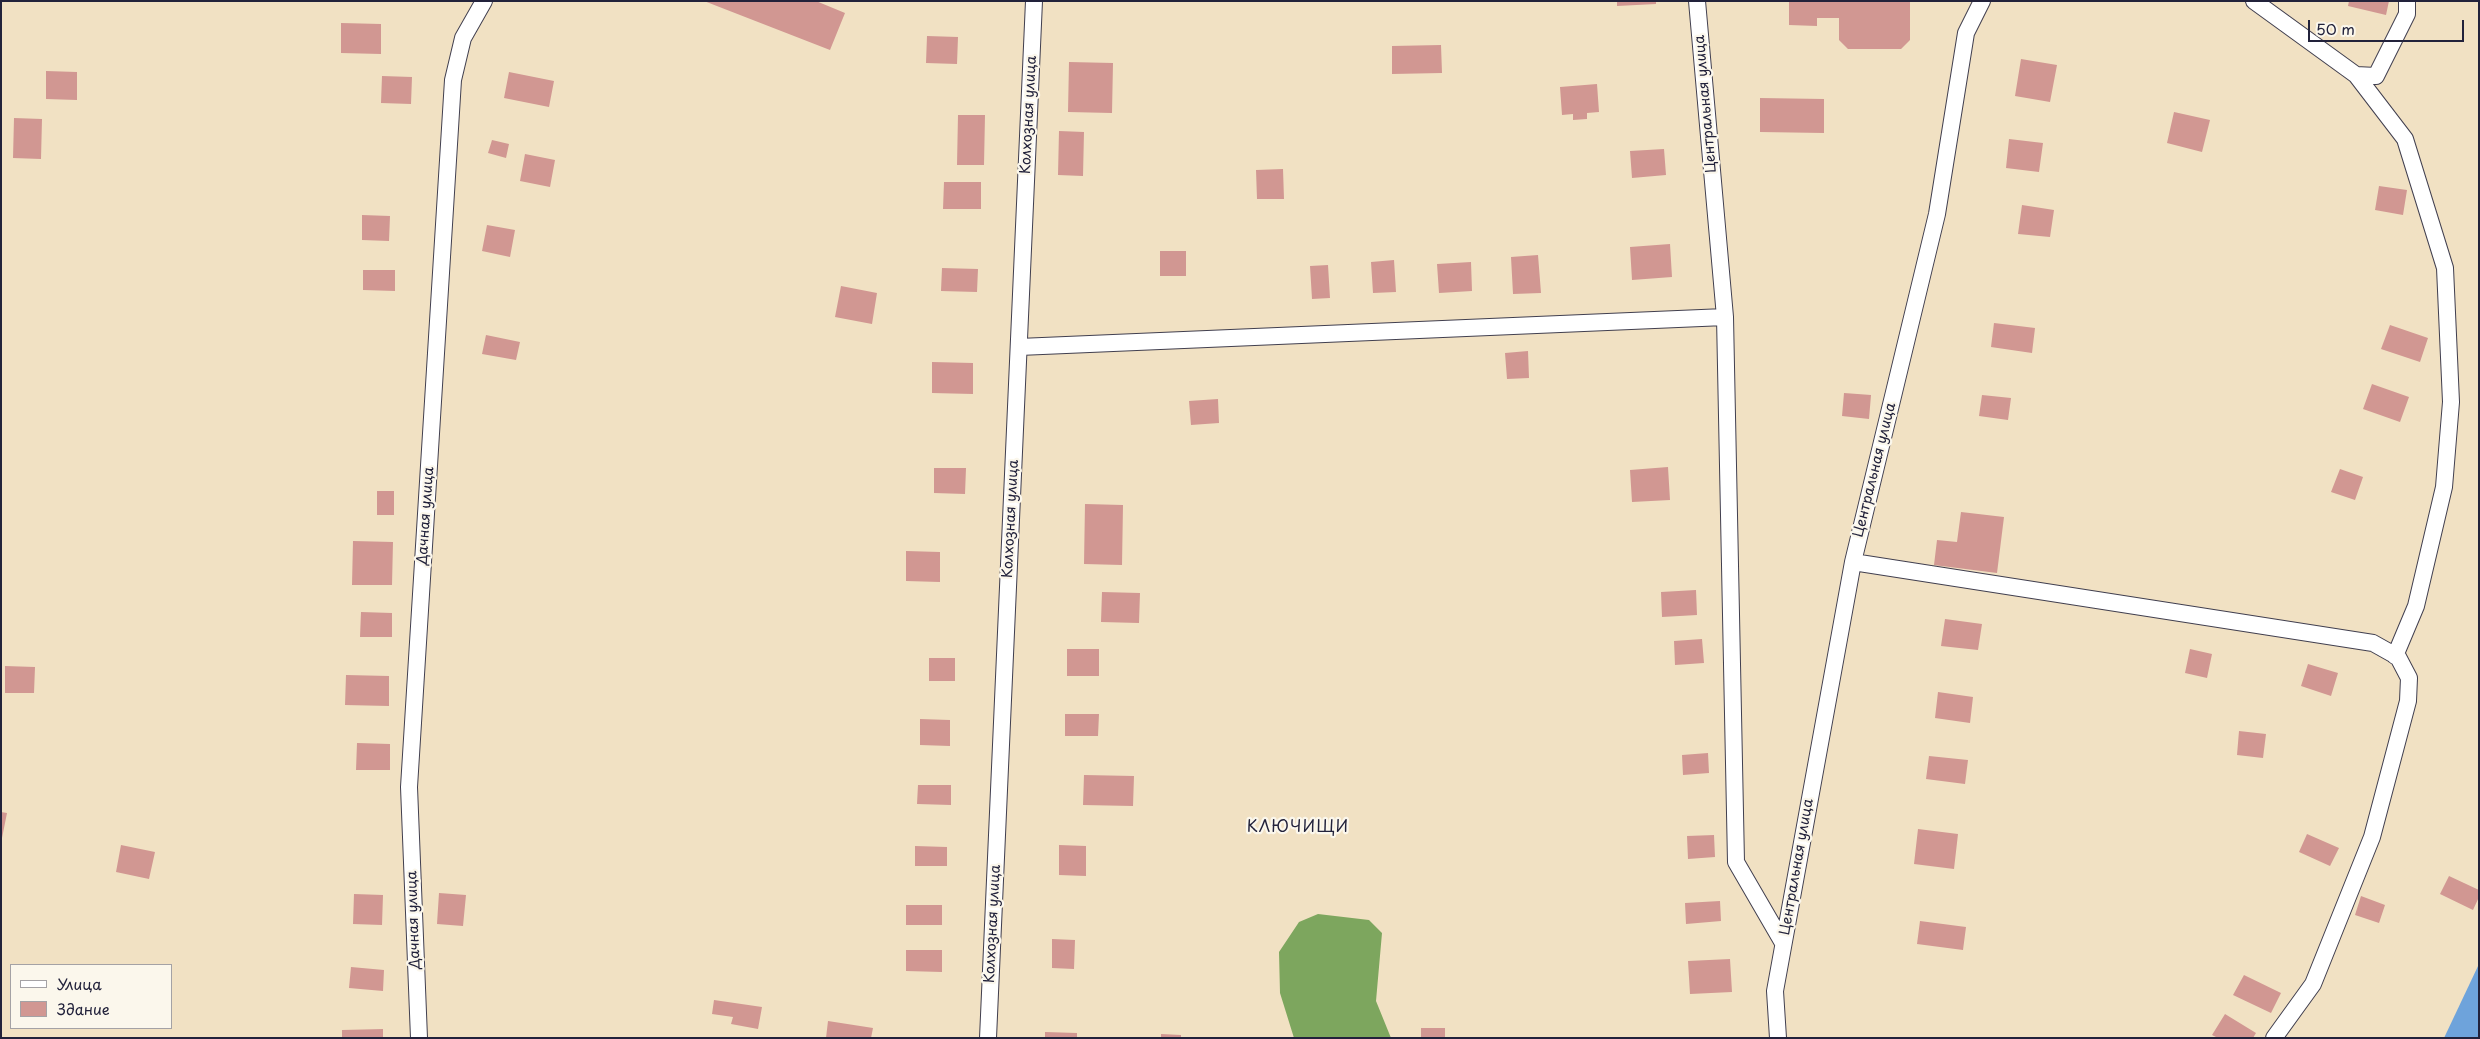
<!DOCTYPE html>
<meta charset="utf-8">
<style>
body{margin:0}
#map{position:relative;width:2480px;height:1039px;overflow:hidden;background:#f1e1c3;font-family:"Playpen Sans",sans-serif}
canvas{display:block}
.frame{position:absolute;inset:0;border:2px solid #22223b;pointer-events:none}
.legend{position:absolute;left:10px;top:964px;width:162px;height:65px;box-sizing:border-box;background:#fbf7ec;border:1px solid #a4a2a5;margin:0;padding:6px 9px;list-style:none;font-size:15px;color:#22223b}
.legend li{display:flex;align-items:center;gap:10px;height:25px}
.legend b{width:25px;border:1px solid #a4a2a5}
.scale{position:absolute;left:2308px;top:20px;width:156px;height:22px;box-sizing:border-box;border:2px solid #22223b;border-top:0;padding-left:6px;font-size:15px;line-height:18px;white-space:nowrap;color:#22223b;-webkit-text-stroke:4px #fbf7ec;paint-order:stroke}
</style>
<div id="map">
<canvas width="2480" height="1039"></canvas>
<div class="frame"></div>
<ul class="legend">
<li><b style="height:6px;background:#fff"></b>Улица</li>
<li><b style="height:14px;background:#d19792"></b>Здание</li>
</ul>
<div class="scale">50 m</div>
</div>
<script>
const c = document.querySelector('canvas').getContext('2d');
c.lineJoin = 'round';
function paint(path, color) {
  c.fillStyle = color;
  c.fill(path, 'evenodd');
}
function poly(rows) {
  const path = new Path2D();
  for (const r of rows) {
    path.moveTo(r[0], r[1]);
    for (let i = 2; i < r.length; i += 2) path.lineTo(r[i], r[i + 1]);
  }
  return path;
}
function trace(path, color, width, dash) {
  c.strokeStyle = color;
  c.lineWidth = width;
  c.lineCap = dash ? 'butt' : 'round';
  c.setLineDash(dash || []);
  c.stroke(path);
}
function write(font, color, halo, rows, align = 'center') {
  c.font = font + ' "Playpen Sans",sans-serif';
  c.lineWidth = 4.5;
  c.setLineDash([]);
  c.textBaseline = 'middle';
  c.strokeStyle = halo;
  c.fillStyle = color;
  for (const [text, x, y, turn = 0] of rows) {
    c.save();
    c.translate(x, y);
    c.rotate((+turn || 0) * Math.PI / 180);
    c.textAlign = isNaN(turn) ? turn : align;
    if (halo) c.strokeText(text, 0, 0);
    c.fillText(text, 0, 0);
    c.restore();
  }
}
paint(poly([
 [1318,914,1369,920,1382,933,1376,1001,1391,1038,1294,1038,1280,993,1279,952,1299,922]
]), '#7da65e');
paint(poly([
 [2479,964,2479,1038,2444,1038]
]), '#6ea3db');
paint(poly([
 [704,1,816,1,845,13,830,50],
 [1617,1,1656,1,1656,4,1617,6],
 [1789,1,1910,1,1910,40,1901,49,1848,49,1839,40,1839,18,1817,18,1817,26,1789,25],
 [2349,1,2389,1,2386,15,2348,6],
 [341,23,381,24,381,54,341,53],
 [927,36,958,37,957,64,926,63],
 [1441,45,1442,73,1392,74,1392,46],
 [2021,59,2057,65,2050,102,2015,96],
 [1069,62,1113,63,1112,113,1068,112],
 [46,71,77,72,77,100,46,99],
 [509,72,554,81,549,107,504,98],
 [382,76,412,77,411,104,381,103],
 [1597,84,1599,112,1587,113,1587,119,1573,120,1573,114,1562,115,1560,87],
 [1760,98,1824,99,1824,133,1760,132],
 [2174,112,2210,120,2202,152,2167,143],
 [958,115,985,115,984,165,957,165],
 [14,118,42,119,41,159,13,158],
 [1059,131,1084,132,1083,176,1058,175],
 [2009,139,2043,143,2039,172,2006,168],
 [492,140,509,144,506,158,488,153],
 [1664,149,1666,175,1632,178,1630,151],
 [525,154,555,160,550,187,520,181],
 [1283,169,1284,199,1257,199,1256,170],
 [944,182,981,182,981,209,943,209],
 [2379,186,2407,190,2403,215,2375,210],
 [2022,205,2054,210,2050,237,2018,234],
 [362,215,390,216,389,241,362,240],
 [487,225,515,230,510,257,482,251],
 [1670,244,1672,277,1632,280,1630,247],
 [1160,251,1186,251,1186,276,1160,276],
 [1538,255,1541,293,1513,294,1511,257],
 [1394,260,1396,292,1373,293,1371,262],
 [1471,262,1472,291,1439,293,1437,264],
 [1328,265,1330,298,1312,299,1310,266],
 [942,268,978,269,977,292,941,291],
 [363,270,395,270,395,291,363,290],
 [841,286,877,293,872,324,835,317],
 [1994,323,2035,328,2032,353,1991,347],
 [2390,325,2428,338,2420,362,2381,349],
 [486,335,520,342,516,360,482,354],
 [1528,351,1529,378,1507,379,1505,353],
 [932,362,973,363,973,394,932,393],
 [2372,384,2409,397,2400,422,2363,409],
 [1844,393,1871,395,1869,419,1842,416],
 [1982,395,2011,398,2008,420,1979,416],
 [1218,399,1219,423,1191,425,1189,401],
 [1668,467,1670,500,1632,502,1630,470],
 [934,468,966,468,965,494,934,493],
 [2340,469,2363,477,2355,500,2331,492],
 [377,491,394,491,394,515,377,515],
 [1085,504,1123,505,1122,565,1084,564],
 [1961,512,2004,517,1997,573,1934,565,1937,540,1957,542],
 [353,541,393,542,392,585,352,585],
 [906,551,940,552,940,582,906,581],
 [1696,590,1697,615,1662,617,1661,592],
 [1102,592,1140,593,1139,623,1101,622],
 [361,612,392,613,392,637,360,637],
 [1945,619,1982,624,1978,650,1941,646],
 [1702,639,1704,663,1675,665,1674,641],
 [1067,649,1099,649,1099,676,1067,676],
 [2190,649,2212,654,2207,678,2185,673],
 [929,658,955,658,955,681,929,681],
 [2308,664,2338,673,2331,696,2301,686],
 [5,666,35,667,34,693,5,693],
 [346,675,389,676,389,706,345,705],
 [1938,692,1973,697,1970,723,1935,718],
 [1065,714,1099,714,1098,736,1065,736],
 [920,719,950,720,950,746,920,745],
 [2239,731,2266,734,2263,758,2237,755],
 [357,743,390,744,390,770,356,770],
 [1708,753,1709,773,1683,775,1682,755],
 [1929,756,1968,760,1965,784,1926,779],
 [1084,775,1134,776,1133,806,1083,805],
 [918,785,951,785,951,805,917,804],
 [1,812,7,813,2,838,1,837],
 [1918,829,1958,834,1954,869,1914,864],
 [2307,834,2339,848,2330,866,2299,852],
 [1714,835,1715,857,1688,859,1687,836],
 [121,845,155,852,149,879,116,872],
 [1059,845,1086,846,1086,876,1059,875],
 [915,846,947,847,947,866,915,866],
 [2449,876,2479,890,2479,897,2473,910,2440,894],
 [439,893,466,895,463,926,437,924],
 [354,894,383,895,382,925,353,924],
 [2361,896,2385,905,2379,923,2355,915],
 [1720,901,1721,921,1686,924,1685,903],
 [906,905,942,905,942,925,906,925],
 [1920,921,1966,927,1963,950,1917,944],
 [1052,939,1075,940,1074,969,1052,968],
 [906,950,942,950,942,972,906,971],
 [1730,959,1732,992,1690,994,1688,961],
 [351,967,384,970,383,991,349,988],
 [2244,975,2281,993,2271,1013,2233,995],
 [714,1000,762,1007,758,1029,731,1024,733,1017,712,1014],
 [2225,1014,2256,1033,2253,1038,2218,1038,2212,1035],
 [828,1021,873,1028,871,1038,826,1038],
 [1421,1028,1445,1028,1445,1038,1421,1038],
 [383,1029,383,1038,342,1038,342,1030],
 [1045,1032,1077,1033,1077,1038,1045,1038],
 [1161,1034,1181,1035,1181,1038,1161,1038]
]), '#d19792');
const street = poly([
 [1697,1,1725,317,1736,862,1783,943],
 [2254,1,2356,75,2405,139,2445,268,2451,402,2444,487,2416,606,2395,656],
 [2356,75,2376,76,2407,14,2407,1],
 [1019,347,1725,317],
 [1853,562,2373,643,2398,657,2409,678,2408,701,2372,837,2313,984,2274,1038],
 [419,1038,409,787,453,80,463,38,484,1],
 [988,1038,1034,1],
 [1778,1038,1775,991,1853,562,1937,214,1966,33,1982,1]
]);
trace(street, '#413f4f', 18);
trace(street, '#fff', 16);
write('14px', '#22223b', '#fbf7ec', [
 ["Центральная улица",1706,104,-95],
 ["Колхозная улица",1029,115,-87],
 ["Центральная улица",1875,470,-76],
 ["Дачная улица",426,516,-86],
 ["Колхозная улица",1011,519,-87],
 ["Центральная улица",1797,867,-80],
 ["Дачная улица",414,920,-92],
 ["Колхозная улица",993,924,-87]
]);
c.letterSpacing = '1px';
write('16px', '#22223b', '#fbf7ec', [
 ["КЛЮЧИЩИ",1298,828]
]);
c.letterSpacing = '0px';
</script>
